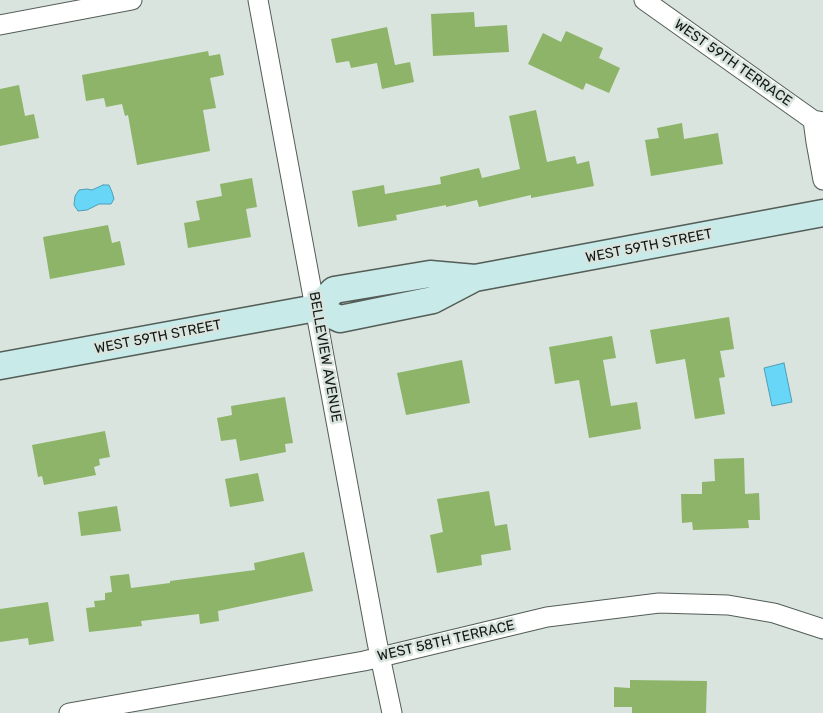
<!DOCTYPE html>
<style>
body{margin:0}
canvas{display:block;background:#d9e4de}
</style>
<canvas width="823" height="713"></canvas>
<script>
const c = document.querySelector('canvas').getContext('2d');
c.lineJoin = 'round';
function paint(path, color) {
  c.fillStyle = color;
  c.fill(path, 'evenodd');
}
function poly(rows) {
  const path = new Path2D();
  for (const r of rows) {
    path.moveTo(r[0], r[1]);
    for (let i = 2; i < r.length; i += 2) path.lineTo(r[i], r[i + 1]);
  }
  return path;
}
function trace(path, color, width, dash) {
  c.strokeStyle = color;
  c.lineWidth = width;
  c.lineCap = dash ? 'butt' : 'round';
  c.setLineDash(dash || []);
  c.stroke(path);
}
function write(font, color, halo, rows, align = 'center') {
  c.font = font + ' Rubik,sans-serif';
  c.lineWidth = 5;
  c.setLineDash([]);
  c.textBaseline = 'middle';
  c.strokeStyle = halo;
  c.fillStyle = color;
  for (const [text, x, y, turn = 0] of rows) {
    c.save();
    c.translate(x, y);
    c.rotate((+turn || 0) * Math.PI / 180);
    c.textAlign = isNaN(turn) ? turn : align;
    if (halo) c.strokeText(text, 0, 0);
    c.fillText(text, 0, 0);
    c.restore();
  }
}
const water = poly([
 [103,185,109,185,112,192,114,199,111,204,99,204,87,210,78,211,74,205,75,196,79,190,87,189,92,190,103,185],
 [784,363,792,402,772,406,764,368,784,363]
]);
paint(water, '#68d6f7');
trace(water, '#4f9db3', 1);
paint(poly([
 [474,12,475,27,507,25,509,52,433,56,431,14],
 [387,27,395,65,410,62,414,82,382,89,377,63,351,68,349,61,336,63,331,39],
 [566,31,603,48,599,58,620,68,609,93,586,83,583,90,528,64,543,33,561,42],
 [208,51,209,56,220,54,224,75,210,78,216,108,203,110,210,151,137,165,128,115,125,116,122,104,106,107,104,98,86,101,82,75],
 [19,85,25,116,34,114,39,138,0,146,0,89],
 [536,110,547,162,575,156,577,164,589,161,594,186,531,198,531,195,479,207,477,200,446,207,446,205,396,215,397,220,358,227,352,191,384,185,385,194,441,184,440,177,479,168,482,178,520,169,509,116],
 [682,123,684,139,718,133,723,164,651,176,645,140,659,138,657,128],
 [252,178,257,207,246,209,251,237,188,248,184,223,200,220,196,201,222,196,220,184],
 [108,225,112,243,120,241,125,265,50,279,43,237],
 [729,317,734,349,720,351,725,377,719,378,725,414,695,419,685,359,656,364,650,330],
 [612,336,616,358,603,360,611,406,637,402,641,429,589,438,579,380,555,384,549,347],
 [462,360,470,403,406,415,397,373],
 [285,397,293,443,285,444,286,452,240,461,236,439,221,441,217,418,232,415,231,406],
 [105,431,110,457,99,459,100,465,94,467,96,475,44,485,42,476,38,477,32,445],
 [744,458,745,494,759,493,760,520,748,520,749,528,693,530,692,522,682,523,681,494,702,494,702,482,715,481,714,459],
 [258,473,264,501,230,507,225,479],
 [489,491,495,526,507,524,511,550,481,555,482,565,437,573,430,535,443,532,437,499],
 [117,506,121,531,81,536,78,512],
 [304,552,313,591,218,611,219,621,200,624,199,614,141,621,142,626,89,632,86,608,95,607,94,601,105,600,105,593,112,592,110,576,129,574,131,588,170,583,170,581,255,570,254,563],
 [48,602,54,641,29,645,28,638,0,642,0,609],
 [630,680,707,681,706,713,632,713,632,707,614,707,614,687,630,688]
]), '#8db469');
const street = poly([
 [258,0,377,642,392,713],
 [644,0,813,120,823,122],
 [0,25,132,0],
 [813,120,816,142,823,180],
 [69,713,364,661,547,617,659,603,728,605,774,613,823,629]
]);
const secondary = poly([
 [316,308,340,319,433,300,475,278],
 [0,366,316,308,334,290,430,274,475,278,823,213]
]);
trace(street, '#545d57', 21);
trace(secondary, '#545d57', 29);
trace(street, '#fff', 19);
trace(secondary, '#c8eae8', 26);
write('14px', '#141815', '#d9e4de', [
 ["WEST 59TH TERRACE",733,63,35],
 ["WEST 59TH STREET",649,246,-11],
 ["WEST 59TH STREET",158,337,-11],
 ["BELLEVIEW AVENUE",325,357,80],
 ["WEST 58TH TERRACE",446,641,-13]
]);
</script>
